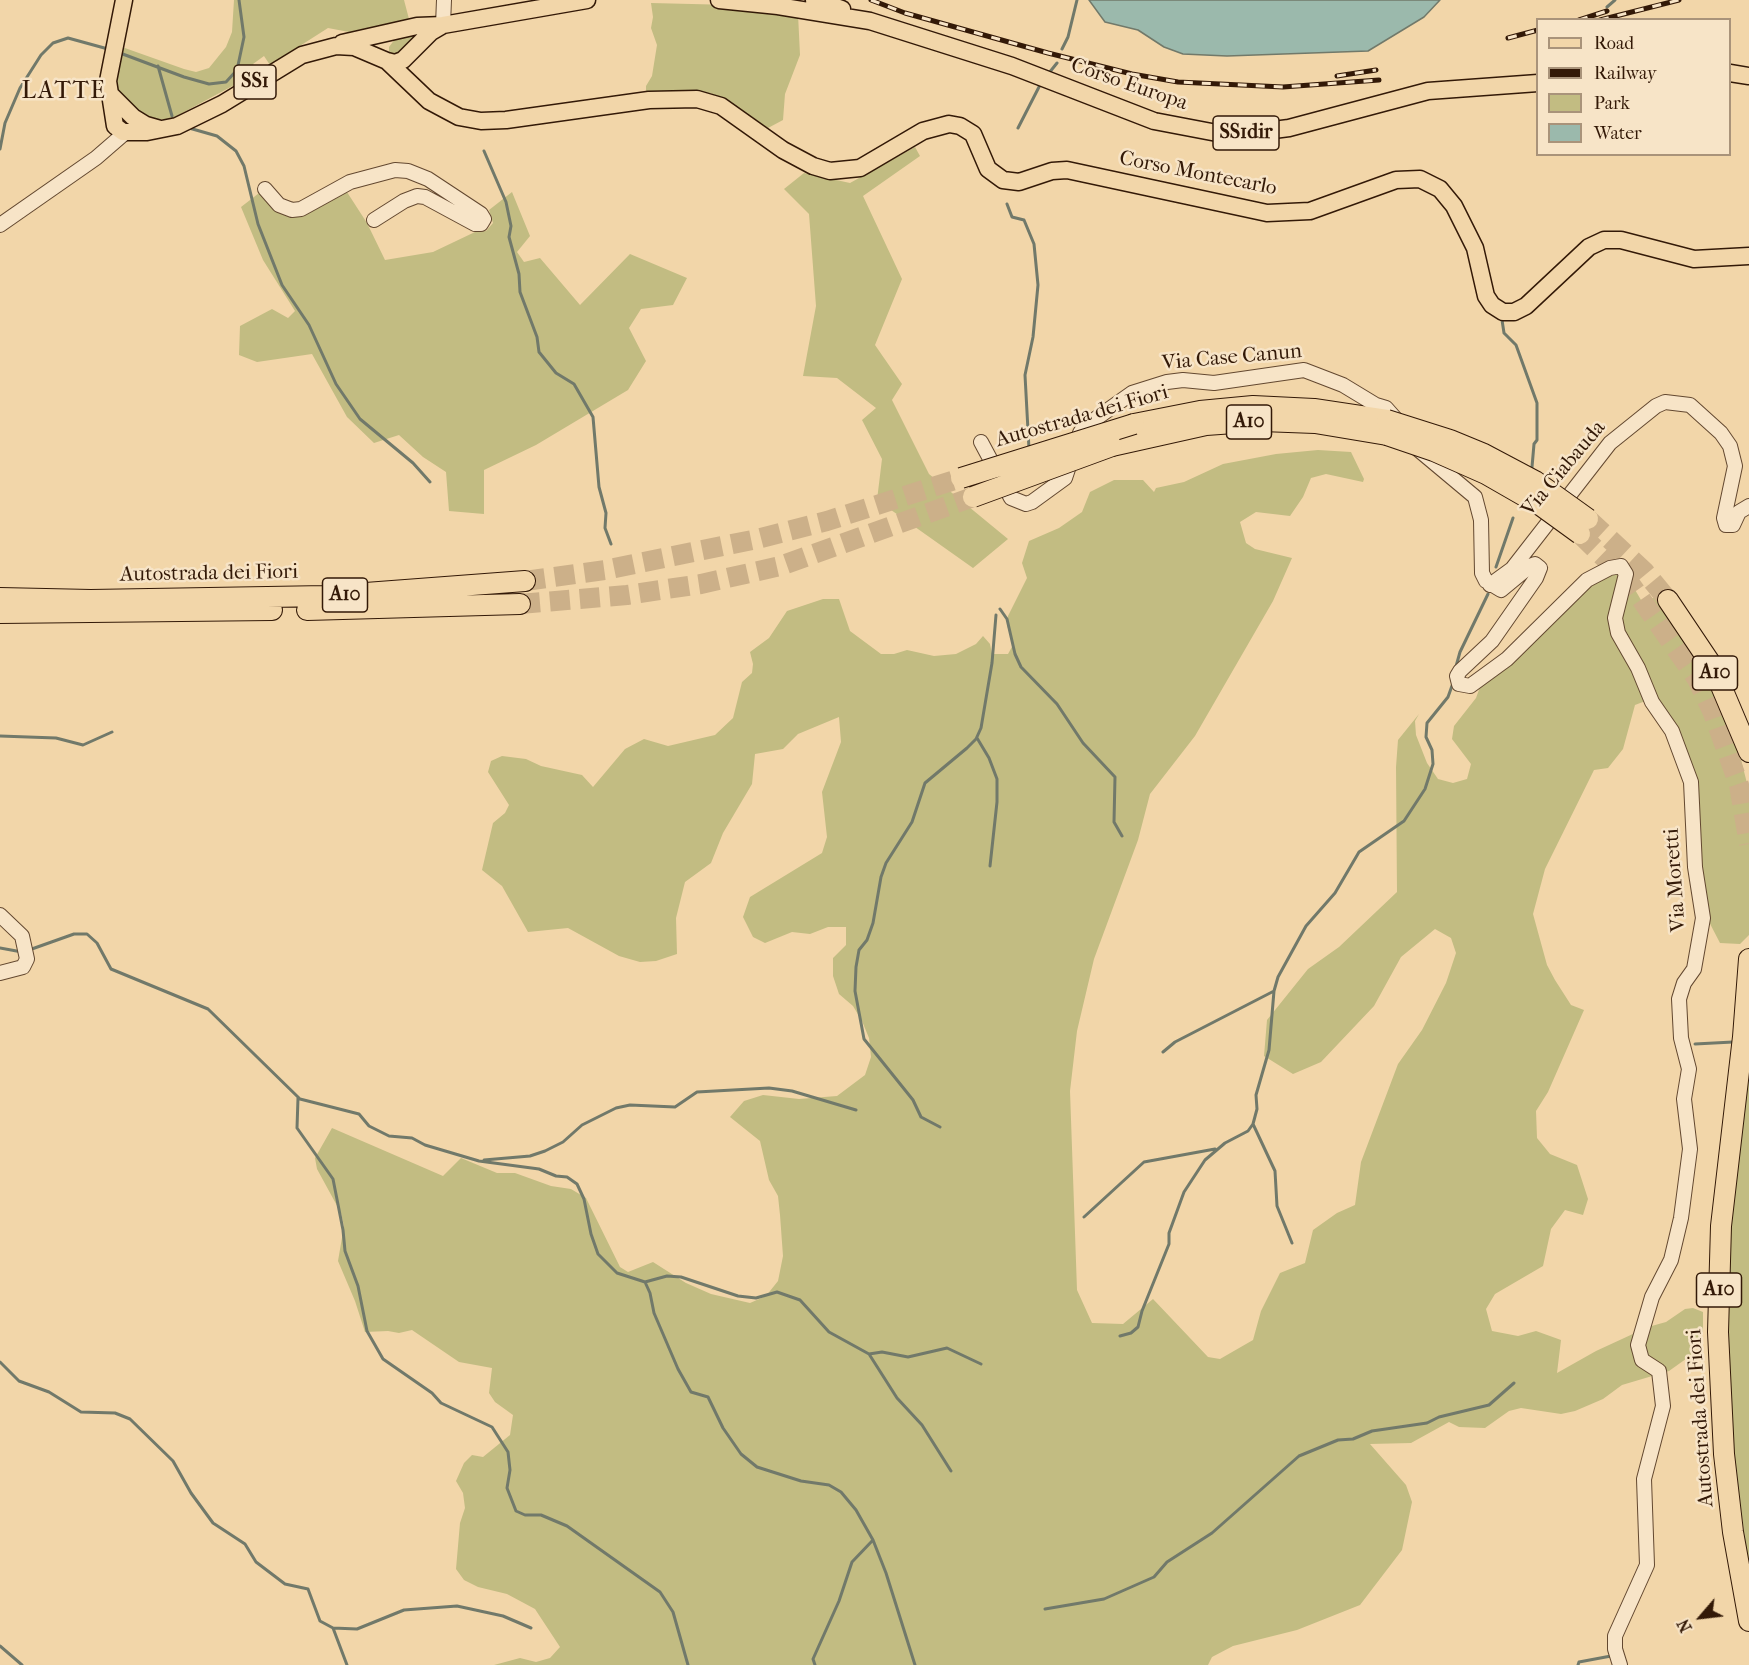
<!DOCTYPE html>
<style>
body{margin:0}
#map{position:relative;width:1749px;height:1665px;overflow:hidden;background:#f2d6a9;font-family:"IM FELL French Canon",serif}
canvas{display:block}
.legend{position:absolute;left:1536px;top:18px;width:195px;height:138px;box-sizing:border-box;background:#f7e4c7;border:2px solid #a9937a;margin:0;padding:8px 10px;list-style:none;font-size:18px;color:#331907}
.legend li{display:flex;align-items:center;gap:12px;height:30px}
.legend b{width:30px;border:2px solid #a9937a}
.north{position:absolute;left:1671px;top:1587px;width:60px;height:60px;-webkit-text-stroke:4px #f7e4c7;paint-order:stroke;rotate:242deg;font-size:16px;font-weight:700;line-height:24px;text-align:center;color:#331907}
.north::after{content:'';display:block;margin:auto;width:21px;height:27px;background:#331907;clip-path:polygon(50% 0,100% 100%,50% 72%,0 100%)}
</style>
<div id="map">
<canvas width="1749" height="1665"></canvas>
<ul class="legend">
<li><b style="height:8px;background:#f2d6a9"></b>Road</li>
<li><b style="height:8px;background:#331907"></b>Railway</li>
<li><b style="height:16px;background:#c2bc82"></b>Park</li>
<li><b style="height:16px;background:#9bb9ac"></b>Water</li>
</ul>
<div class="north">N</div>
</div>
<script>
const c = document.querySelector('canvas').getContext('2d');
c.lineJoin = 'round';
function paint(path, color) {
  c.fillStyle = color;
  c.fill(path, 'evenodd');
}
function poly(rows) {
  const path = new Path2D();
  for (const r of rows) {
    path.moveTo(r[0], r[1]);
    for (let i = 2; i < r.length; i += 2) path.lineTo(r[i], r[i + 1]);
  }
  return path;
}
function trace(path, color, width, dash) {
  c.strokeStyle = color;
  c.lineWidth = width;
  c.lineCap = dash ? 'butt' : 'round';
  c.setLineDash(dash || []);
  c.stroke(path);
}
function write(font, color, halo, rows, align = 'center') {
  c.font = font + ' "IM FELL French Canon",serif';
  c.lineWidth = 5;
  c.setLineDash([]);
  c.textBaseline = 'middle';
  c.strokeStyle = halo;
  c.fillStyle = color;
  for (const [text, x, y, turn = 0] of rows) {
    c.save();
    c.translate(x, y);
    c.rotate((+turn || 0) * Math.PI / 180);
    c.textAlign = isNaN(turn) ? turn : align;
    if (halo) c.strokeText(text, 0, 0);
    c.fillText(text, 0, 0);
    c.restore();
  }
}
paint(poly([
 [234,0,404,0,409,19,349,32,328,28,270,65,264,56,253,64,256,69,253,75,171,119,154,120,136,110,119,94,114,83,122,47,184,69,196,72,209,68,226,47,232,32],
 [651,3,732,5,798,14,800,55,785,94,783,120,768,128,726,99,710,93,646,94,646,86,652,76,657,45,651,28,653,17],
 [422,30,404,54,389,55,389,47,395,39],
 [915,147,920,156,863,196,902,279,875,345,902,384,892,400,929,474,1008,539,973,568,877,500,882,459,862,420,876,408,837,378,803,376,816,306,809,214,784,189,804,173,850,183],
 [345,189,367,223,385,260,433,252,475,232,486,231,493,223,489,210,512,192,530,236,517,252,524,262,540,258,580,305,630,254,687,278,673,305,641,309,629,328,646,361,628,390,536,445,484,470,484,514,449,511,446,472,423,457,399,435,374,443,347,417,312,354,257,362,239,355,240,326,272,309,288,318,295,311,263,260,241,207,263,190,285,208],
 [1318,450,1351,452,1364,479,1363,482,1326,474,1311,478,1303,497,1290,516,1256,512,1240,522,1246,543,1255,549,1292,558,1273,601,1195,736,1150,794,1138,840,1094,959,1077,1031,1070,1091,1077,1290,1092,1323,1123,1324,1153,1299,1208,1357,1220,1359,1253,1340,1261,1311,1280,1273,1305,1263,1313,1230,1337,1213,1355,1205,1361,1162,1398,1064,1422,1030,1446,983,1456,953,1451,938,1435,929,1401,957,1374,1006,1321,1062,1293,1074,1264,1056,1267,1020,1308,969,1339,947,1397,892,1396,767,1398,740,1419,714,1415,721,1416,735,1427,763,1438,779,1453,783,1467,779,1471,764,1452,739,1454,726,1476,698,1480,687,1585,584,1617,570,1627,576,1641,600,1660,597,1693,650,1736,740,1749,791,1749,935,1740,944,1720,943,1706,916,1695,789,1648,700,1635,705,1623,749,1608,768,1594,770,1545,869,1533,914,1547,965,1555,980,1571,1005,1584,1010,1548,1092,1536,1111,1537,1138,1550,1154,1577,1165,1588,1199,1583,1215,1565,1210,1551,1229,1543,1266,1495,1294,1486,1309,1492,1331,1518,1336,1536,1331,1561,1340,1557,1373,1596,1351,1648,1327,1666,1322,1685,1309,1693,1308,1703,1312,1703,1333,1690,1356,1669,1371,1622,1385,1603,1399,1575,1411,1561,1414,1521,1408,1509,1411,1485,1428,1459,1427,1449,1422,1411,1443,1370,1444,1406,1485,1412,1502,1402,1550,1360,1605,1297,1630,1233,1646,1212,1657,1208,1665,494,1665,520,1658,536,1662,550,1658,560,1647,535,1609,507,1594,478,1587,464,1580,456,1569,460,1523,465,1508,463,1493,456,1481,464,1463,472,1455,483,1457,510,1435,513,1415,495,1402,489,1393,492,1368,459,1362,412,1330,399,1333,388,1331,365,1332,355,1301,338,1261,344,1226,341,1213,317,1169,315,1158,332,1128,443,1176,461,1158,497,1173,515,1173,551,1186,571,1189,586,1198,620,1267,628,1272,653,1262,686,1283,711,1294,750,1303,766,1296,778,1281,783,1256,780,1215,778,1196,769,1180,760,1141,730,1117,744,1101,763,1095,799,1099,837,1096,865,1075,871,1057,869,1038,862,1021,853,1006,839,994,833,976,833,958,846,945,846,927,828,927,810,934,792,932,765,943,753,937,743,917,750,897,822,853,827,837,822,792,841,742,839,717,798,734,783,749,755,754,752,784,723,833,711,863,685,882,676,918,677,954,656,961,640,962,619,956,568,928,528,932,502,886,482,870,493,823,505,813,509,805,488,772,491,761,502,756,526,759,541,766,582,775,593,787,625,749,644,739,668,746,715,735,733,718,742,682,752,673,753,664,750,652,769,638,787,611,823,599,839,599,850,631,881,654,894,654,907,650,934,656,956,654,976,644,983,636,990,644,992,654,1008,654,1013,645,1007,625,1008,616,1027,578,1022,563,1029,541,1059,528,1082,512,1090,492,1114,480,1143,480,1154,492,1156,488,1184,482,1223,464,1276,454],
 [1749,1049,1749,1571,1729,1415,1726,1329,1732,1202]
]), '#c2bc82');
const water = poly([
 [1089,0,1440,0,1424,17,1368,51,1227,56,1183,54,1164,47,1138,30,1105,22,1089,0]
]);
paint(water, '#9bb9ac');
trace(water, '#71796a', 1.5);
trace(poly([
 [1607,7,1615,0],
 [1062,49,1068,37,1077,0],
 [120,53,184,77,209,84,226,82,237,70,244,37,239,0],
 [158,66,172,116],
 [1049,73,1057,63],
 [189,128,217,136,236,151,244,166,258,224,282,285,309,325,336,384,360,419,413,463,430,482],
 [1018,128,1040,85],
 [0,149,5,123,20,88,41,55,53,43,68,38,108,49],
 [484,151,506,202,511,226,509,237,519,274,520,292,537,337,539,352,556,373,574,384,593,417,599,487,606,513,605,528,611,544],
 [1007,204,1012,217,1024,220,1034,244,1038,285,1033,337,1025,375,1029,449],
 [1502,320,1504,333,1516,345,1537,403,1537,440,1534,444,1532,467],
 [1496,567,1513,518],
 [1000,609,1007,619,1015,654,1021,667,1057,704,1083,743,1115,777,1114,822,1122,836],
 [1455,670,1460,652,1488,594],
 [0,736,56,738,83,745,112,732],
 [977,738,989,758,997,779,997,802,990,866],
 [0,948,22,952],
 [29,950,74,934,87,934,97,943,111,969,208,1009,300,1099,359,1114,369,1126,389,1136,412,1138,425,1145,479,1161,539,1169,556,1176,567,1177,577,1184,584,1199,591,1234,598,1254,617,1273,645,1282,667,1276,681,1277,738,1296,756,1298,777,1292,800,1300,829,1332,869,1354,897,1398,922,1425,951,1471],
 [1695,1044,1733,1042],
 [1163,1052,1175,1042,1274,991],
 [298,1098,297,1128,333,1179,343,1230,345,1251,358,1286,367,1331,383,1359,432,1393,441,1403,492,1427,508,1452,510,1470,507,1488,516,1511,525,1515,541,1515,567,1526,660,1592,673,1612,688,1665],
 [1253,1124,1275,1171,1277,1206,1292,1243],
 [940,1127,921,1117,913,1100,864,1039,855,991,856,967,859,950,867,940,873,923,881,877,886,863,912,822,925,783,967,748,976,739,981,728,992,663,996,615],
 [484,1160,530,1156,545,1151,563,1142,582,1125,616,1108,630,1105,675,1107,697,1092,769,1088,792,1091,856,1110],
 [1084,1217,1144,1162,1215,1149],
 [645,1282,650,1293,654,1313,678,1369,691,1392,708,1397,723,1428,741,1454,757,1467,801,1481,829,1485,841,1492,856,1510,873,1540,886,1573,915,1665],
 [1120,1336,1131,1333,1138,1327,1142,1311,1169,1244,1169,1233,1184,1192,1205,1160,1225,1143,1248,1131,1253,1124,1257,1109,1256,1095,1269,1050,1274,991,1278,977,1306,926,1335,893,1359,852,1404,821,1425,789,1433,764,1432,750,1426,737,1427,723,1448,697,1453,683],
 [869,1354,882,1352,908,1357,947,1348,981,1364],
 [0,1362,19,1381,49,1392,81,1412,115,1413,130,1419,173,1461,191,1493,213,1523,245,1544,256,1562,285,1584,308,1589,320,1621,333,1628,357,1629,404,1610,457,1606,503,1616,531,1628],
 [1045,1609,1104,1599,1154,1577,1167,1562,1212,1533,1299,1456,1338,1440,1353,1439,1372,1431,1427,1423,1439,1417,1489,1405,1514,1383],
 [333,1628,347,1665],
 [0,1646,22,1665],
 [815,1665,813,1659,839,1601,852,1562,873,1540],
 [1578,1665,1579,1662,1611,1656]
]), '#71796a', 3);
trace(poly([
 [1588,519,1644,571,1668,600],
 [1580,534,1629,582,1697,679,1713,713,1739,785,1749,844],
 [525,581,605,570,757,539,827,521,961,478],
 [520,604,627,595,701,584,780,566,973,497]
]), '#ccb089', 20, [20, 10]);
const minor = poly([
 [443,25,444,0],
 [265,189,279,205,292,210,301,209,350,182,395,170,408,171,428,179,481,214,484,219,481,224,475,224,425,197,417,196,404,201,374,220],
 [0,225,96,158,126,132],
 [981,442,1011,498,1026,504,1032,502,1065,478,1080,433,1084,427,1132,393,1167,382,1183,380,1214,383,1304,370,1343,385,1376,405,1386,408,1401,425],
 [1414,446,1475,497,1481,520,1482,573,1486,581,1501,590,1530,566,1535,564,1540,568,1536,578,1492,641,1460,671,1457,676,1459,684,1470,686,1507,659,1587,580,1610,568,1621,566,1626,574,1615,618,1618,633,1638,668,1652,702,1672,731,1691,782,1695,867,1703,918,1694,969,1684,983,1679,999,1681,1038,1689,1069,1684,1099,1690,1149,1681,1218,1671,1260,1652,1297,1638,1345,1642,1360,1659,1371,1663,1406,1644,1479,1647,1565,1615,1636,1615,1649,1620,1665],
 [1490,585,1512,569,1610,443,1656,406,1665,402,1690,405,1721,433,1730,446,1735,466,1724,518,1726,525,1733,525,1739,512,1749,506],
 [0,915,22,936,27,959,23,967,0,973]
]);
const major = poly([
 [124,0,108,81,115,126,123,132,147,132,177,126,222,104,302,55,336,46,354,47,387,61,429,101,459,117,481,121,506,120,649,100,697,99,721,106,783,150,813,166,830,171,860,168,923,131,949,124,960,126,973,134,988,169,1003,180,1019,182,1052,171,1067,170,1267,213,1310,211,1396,180,1420,179,1440,189,1454,206,1475,248,1486,296,1492,305,1503,312,1514,312,1526,306,1589,247,1604,240,1621,240,1694,259,1749,256],
 [719,0,778,6,870,21,1012,66,1154,121,1217,133,1250,133,1289,128,1428,91,1538,83],
 [814,0,842,9],
 [342,43,417,26,443,25,587,0],
 [387,61,395,63,403,60,431,32,443,25],
 [1730,73,1749,76],
 [111,95,133,117,146,125,160,129]
]);
const highway = poly([
 [1134,424,1200,411,1253,406,1314,409,1387,420],
 [1112,446,1206,425,1262,421,1315,423,1387,435],
 [0,598,91,600,326,596,525,581],
 [1668,600,1713,667,1749,752],
 [307,610,520,604],
 [0,613,272,610],
 [1749,959,1743,1037,1721,1226,1718,1332,1724,1454,1733,1532,1749,1621]
]);
trace(minor, '#634830', 16);
trace(major, '#331907', 19);
trace(highway, '#331907', 22);
trace(minor, '#f7e4c7', 14);
trace(major, '#f2d6a9', 16);
trace(highway, '#f2d6a9', 20);
const rail = poly([
 [871,0,905,13,1048,53,1132,74,1178,82,1283,87,1379,80],
 [1579,20,1607,11],
 [1600,20,1679,0],
 [1508,38,1538,30],
 [1337,76,1376,70]
]);
trace(rail, '#331907', 5);
trace(rail, '#f7e4c7', 3, [9]);
const highwayBridge = poly([
 [1387,420,1450,440,1484,454,1535,481,1588,519],
 [1387,435,1434,451,1486,474,1540,505,1580,534],
 [961,478,1134,424],
 [973,497,1112,446]
]);
trace(highwayBridge, '#331907', 22, []);
trace(highwayBridge, '#f2d6a9', 20);
for (const [x, y, w] of [
 [255,82,42],
 [1246,133,66],
 [1249,422,45],
 [345,595,45],
 [1715,673,45],
 [1719,1290,45]
]) {
  const box = new Path2D();
  box.roundRect(x - w / 2, y - 17, w, 34, 4.5);
  c.fillStyle = '#f7e4c7';
  c.fill(box);
  trace(box, '#331907', 1.5);
}
write('bold 20px', '#331907', null, [
 ["SS1",255,82],
 ["SS1dir",1246,133],
 ["A10",1249,422],
 ["A10",345,595],
 ["A10",1715,673],
 ["A10",1719,1290]
]);
write('21px', '#331907', '#f7e4c7', [
 ["Corso Europa",1129,85,19],
 ["Corso Montecarlo",1198,174,11],
 ["Via Case Canun",1232,358,-5],
 ["Autostrada dei Fiori",1082,417,-16],
 ["Via Ciabauda",1564,469,-50],
 ["Autostrada dei Fiori",209,574,-1],
 ["Via Moretti",1676,880,-94],
 ["Autostrada dei Fiori",1701,1418,-94]
]);
c.letterSpacing = '1.5px';
write('24px', '#331907', '#f7e4c7', [
 ["LATTE",64,92]
]);
c.letterSpacing = '0px';
</script>
